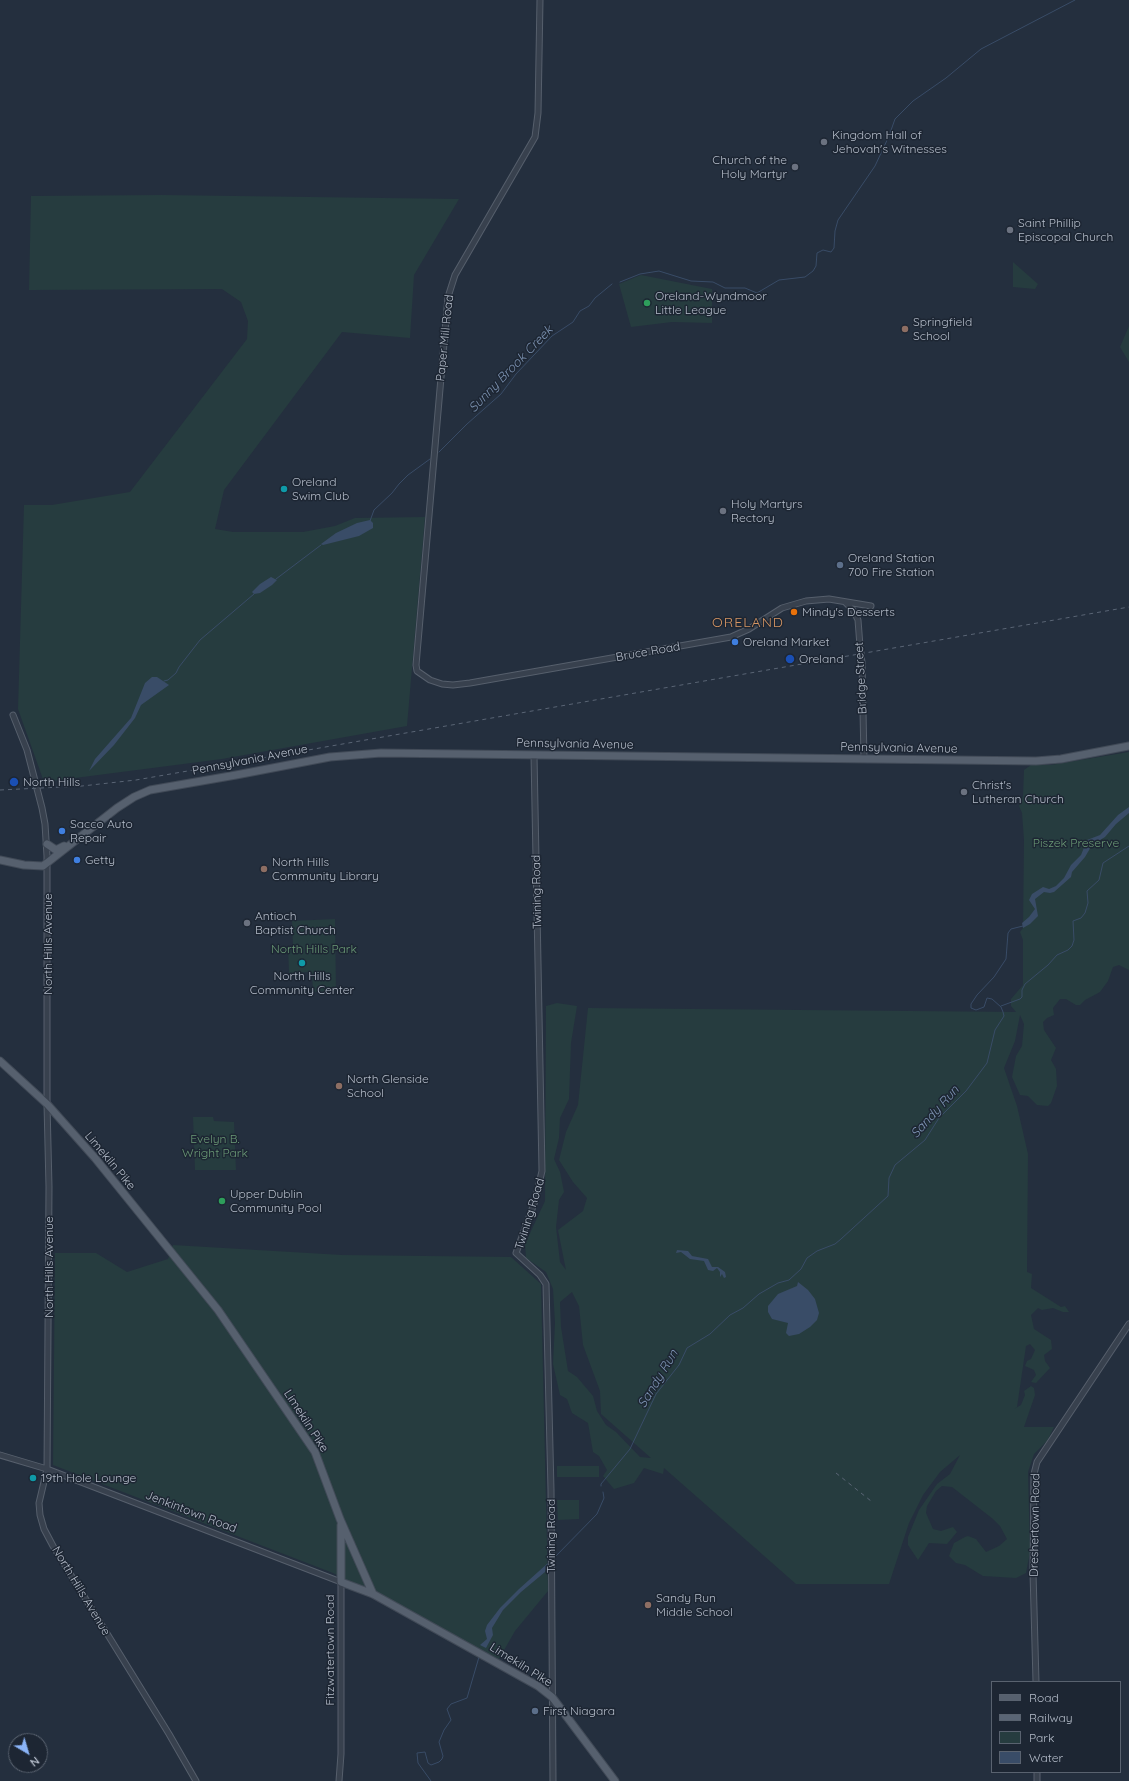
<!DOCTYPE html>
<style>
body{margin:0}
#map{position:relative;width:1129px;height:1781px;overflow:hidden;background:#242f3e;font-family:Quicksand,sans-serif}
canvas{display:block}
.legend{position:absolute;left:991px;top:1681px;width:130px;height:92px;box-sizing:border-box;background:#1d2633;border:1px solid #59626f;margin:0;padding:5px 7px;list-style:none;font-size:12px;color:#b4bcc9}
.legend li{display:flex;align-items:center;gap:8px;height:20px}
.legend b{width:20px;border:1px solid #59626f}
.north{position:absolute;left:8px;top:1733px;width:40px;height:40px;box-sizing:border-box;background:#1d2633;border:1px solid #59626f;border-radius:50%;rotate:142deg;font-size:11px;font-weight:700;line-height:16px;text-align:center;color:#b4bcc9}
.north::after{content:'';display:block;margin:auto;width:14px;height:18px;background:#8ab4f8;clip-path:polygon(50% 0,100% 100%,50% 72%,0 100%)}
</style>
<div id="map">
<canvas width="1129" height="1781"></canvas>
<ul class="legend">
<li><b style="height:5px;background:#56606e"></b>Road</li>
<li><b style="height:5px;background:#5a6575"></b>Railway</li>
<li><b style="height:11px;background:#263c3f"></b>Park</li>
<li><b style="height:11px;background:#394c67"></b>Water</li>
</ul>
<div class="north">N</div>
</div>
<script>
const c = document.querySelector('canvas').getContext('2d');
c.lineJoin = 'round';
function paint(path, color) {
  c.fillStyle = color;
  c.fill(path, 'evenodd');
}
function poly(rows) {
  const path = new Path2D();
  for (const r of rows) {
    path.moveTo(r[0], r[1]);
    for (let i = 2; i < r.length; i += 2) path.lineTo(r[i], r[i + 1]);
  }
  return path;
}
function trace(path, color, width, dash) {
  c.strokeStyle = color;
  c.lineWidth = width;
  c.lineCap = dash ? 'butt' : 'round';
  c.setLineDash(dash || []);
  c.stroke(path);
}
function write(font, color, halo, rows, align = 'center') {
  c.font = font + ' Quicksand,sans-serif';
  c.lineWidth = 3;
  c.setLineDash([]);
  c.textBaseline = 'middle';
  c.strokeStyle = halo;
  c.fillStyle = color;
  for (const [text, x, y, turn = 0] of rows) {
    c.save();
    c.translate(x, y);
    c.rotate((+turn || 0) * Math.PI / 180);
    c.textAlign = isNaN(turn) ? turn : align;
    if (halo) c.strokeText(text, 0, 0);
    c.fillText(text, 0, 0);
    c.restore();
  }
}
paint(poly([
 [162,195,459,199,414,275,410,338,342,332,224,490,215,529,233,532,303,532,335,526,355,518,425,517,407,726,222,759,44,782,18,709,24,505,52,505,130,492,247,339,248,321,241,302,222,289,29,290,31,196],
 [1013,262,1038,284,1035,289,1013,287],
 [641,275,712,289,712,323,672,322,631,327,619,284],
 [1129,326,1129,362,1120,347],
 [1129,752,1129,970,1119,965,1113,967,1108,981,1100,992,1085,1000,1080,1005,1076,1005,1066,999,1060,999,1053,1008,1054,1015,1047,1018,1043,1022,1044,1030,1056,1048,1051,1060,1056,1069,1057,1086,1051,1103,1048,1106,1037,1105,1028,1096,1020,1095,1012,1077,1016,1056,1022,1046,1024,1024,1020,1015,1015,1041,1004,1068,1017,1106,1028,1154,1027,1272,1032,1274,1031,1288,1061,1307,1065,1306,1069,1312,1063,1312,1053,1308,1042,1310,1038,1308,1031,1315,1034,1329,1051,1340,1052,1349,1044,1355,1045,1361,1050,1368,1036,1383,1031,1382,1036,1375,1034,1370,1025,1366,1027,1361,1031,1359,1035,1350,1030,1344,1026,1346,1017,1407,1014,1409,1021,1405,1025,1395,1024,1391,1031,1386,1034,1388,1035,1395,1024,1427,1054,1427,1047,1441,1034,1454,1028,1472,1030,1552,1026,1573,1016,1578,983,1576,965,1565,956,1563,949,1556,954,1543,965,1537,968,1536,976,1539,986,1552,999,1546,1007,1539,1000,1526,993,1519,952,1487,942,1486,936,1491,927,1506,926,1513,933,1529,941,1531,953,1527,957,1532,947,1544,929,1543,918,1560,908,1545,908,1537,919,1510,937,1484,950,1474,960,1455,940,1472,923,1495,909,1523,889,1584,796,1584,664,1468,663,1474,644,1468,634,1483,614,1489,603,1476,607,1470,599,1456,593,1452,588,1423,572,1413,567,1399,560,1395,553,1364,555,1323,553,1289,546,1272,526,1258,525,1244,545,1201,546,1006,557,1003,577,1006,571,1043,569,1099,560,1118,559,1138,554,1159,560,1172,564,1192,559,1200,556,1227,560,1262,566,1270,558,1230,583,1211,587,1198,573,1182,559,1160,566,1132,578,1105,588,1008,1016,1012,1011,1006,1011,999,1023,985,1023,940,1020,932,1023,928,1024,840,1022,813,1019,806,1023,796,1024,770,1031,765,1051,765],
 [572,1292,579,1306,583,1345,600,1391,601,1414,651,1458,640,1457,616,1432,606,1425,597,1411,593,1396,577,1377,568,1371,561,1327,560,1302],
 [335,919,336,991,313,992,312,972,289,973,288,946,293,946,292,921],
 [193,1117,213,1117,214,1121,234,1122,236,1170,195,1170],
 [173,1245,342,1255,511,1257,541,1284,548,1591,515,1631,499,1659,333,1573,53,1465,55,1253,96,1253,127,1272,168,1259],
 [557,1466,599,1466,599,1477,557,1477],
 [557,1500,579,1500,579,1519,558,1520]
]), '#263c3f');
paint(poly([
 [370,520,373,523,373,528,359,536,323,545,321,544,336,533,357,523],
 [271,577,277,580,272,585,260,593,254,594,252,592,260,584],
 [152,677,157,677,169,685,141,705,135,718,114,745,89,771,95,759,131,718,145,683],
 [1129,807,1129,813,1116,824,1105,837,1092,845,1085,857,1072,872,1071,877,1054,892,1050,893,1044,892,1035,899,1038,916,1030,924,1023,928,1022,923,1029,917,1035,909,1029,900,1032,894,1043,887,1049,889,1056,886,1064,878,1071,865,1081,855,1087,840,1100,835,1118,815],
 [677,1250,688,1251,692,1256,708,1259,712,1267,718,1267,725,1272,726,1277,724,1278,722,1274,720,1277,720,1272,717,1268,713,1271,708,1270,704,1261,690,1259,681,1252,676,1253],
 [798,1282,808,1290,815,1299,819,1313,817,1320,810,1327,799,1334,789,1336,786,1333,788,1323,772,1319,768,1312,768,1306,778,1294,797,1286],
 [548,1563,545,1572,521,1592,503,1610,492,1628,493,1635,486,1648,480,1645,487,1639,485,1631,487,1625,500,1608,519,1589]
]), '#394c67');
trace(poly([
 [620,282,640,274,659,271,691,281,713,282,725,288,745,288,757,293,779,280,805,277,813,271,816,266,817,253,823,250,831,252,834,248,835,231,838,220,875,166,889,136,895,119,913,101,946,78,981,49,1075,0],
 [439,452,467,424,501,394,516,374,552,336,573,322,580,311,589,306,595,298,612,284],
 [370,521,374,510,392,493,399,484,408,475,430,459],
 [276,579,321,545],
 [164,681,168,680,176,673,179,667,200,640,254,594],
 [1001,1006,1020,999,1022,997,1022,990,1025,984,1048,965,1057,955,1068,950,1072,946,1074,940,1073,921,1081,918,1085,913,1088,903,1087,891,1099,880,1103,863,1129,846],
 [601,1486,601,1484,630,1449,656,1394,679,1365,687,1348,710,1334,730,1315,743,1308,759,1294,778,1283,789,1280,801,1269,807,1258,817,1251,835,1244,841,1239,888,1196,889,1178,895,1165,925,1140,939,1118,966,1091,987,1063,995,1030,1004,1016,1003,1012,1001,1007,992,999,987,998,984,1007,976,1010,971,1008,971,1004,977,995,994,977,1006,959,1008,933,1011,929,1023,926],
 [554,1558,597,1514,604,1498,603,1492],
 [431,1781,418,1763,417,1753,425,1752,428,1763,431,1765,439,1762,442,1759,443,1756,439,1742,444,1730,451,1720,447,1709,451,1704,467,1698,479,1657]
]), '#394c67', 1);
const minor = poly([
 [540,0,538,113,535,137,455,275,448,297,416,665,417,671,430,680,442,684,453,685,470,683,731,637,749,629,782,608,806,601,829,599,871,606],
 [845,602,853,610,858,620,860,646],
 [862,663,864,759],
 [13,715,27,750,42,808,45,824,47,856,47,1104,49,1187,47,1469,39,1503,40,1515,44,1529,53,1546,169,1734,196,1781],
 [534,755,542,1171,535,1201,516,1253,540,1275,546,1284,551,1490,553,1781],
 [0,1455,47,1469,341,1582,341,1754,339,1781],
 [1036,1682,1033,1572,1034,1474,1037,1462,1129,1324],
 [1037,1772,1037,1781]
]);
const major = poly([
 [47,844,56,850,64,846],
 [0,860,24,865,43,866,117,808,134,797,150,790,236,775,330,757,381,753,1036,761,1061,759,1129,746],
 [0,1061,47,1104,95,1158,218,1310,315,1452,340,1519,373,1594],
 [341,1525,341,1582,373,1594,538,1686,552,1697,615,1781]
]);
trace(minor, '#565f6c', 7);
trace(major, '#414a57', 9);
trace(minor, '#38414e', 5);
trace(major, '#56606e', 7);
trace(poly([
 [0,790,82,786,136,780,1129,607],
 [836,1473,871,1501]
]), '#5a6575', 1, [4, 4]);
const minorBridge = poly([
 [860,646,862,663]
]);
trace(minorBridge, '#565f6c', 7, []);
trace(minorBridge, '#38414e', 5);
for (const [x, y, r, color] of [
 [824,142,4,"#6b7280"],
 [795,167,4,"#6b7280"],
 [1010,230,4,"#6b7280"],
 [647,303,4,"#2e9e5b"],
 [905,329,4,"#8d6e63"],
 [284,489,4,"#0f9aa8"],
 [723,511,4,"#6b7280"],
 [840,565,4,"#5c6f8a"],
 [794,612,4,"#e8710a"],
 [735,642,4,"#3f7fe0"],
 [790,659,5,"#1a4fb4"],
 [14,782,5,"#1a4fb4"],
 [964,792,4,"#6b7280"],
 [62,831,4,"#3f7fe0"],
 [77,860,4,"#3f7fe0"],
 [264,869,4,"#8d6e63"],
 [247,923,4,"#6b7280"],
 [302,963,4,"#0f9aa8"],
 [339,1086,4,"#8d6e63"],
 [222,1201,4,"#2e9e5b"],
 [33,1478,4,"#0f9aa8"],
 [648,1605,4,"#8d6e63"],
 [535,1711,4,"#5c6f8a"]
]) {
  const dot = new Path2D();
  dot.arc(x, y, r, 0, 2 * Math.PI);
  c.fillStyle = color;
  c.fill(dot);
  trace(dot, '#1d2633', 1.5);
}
write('12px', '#b4bcc9', '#1d2633', [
 ["Kingdom Hall of",832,135],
 ["Jehovah's Witnesses",832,149],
 ["Church of the",787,160,"right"],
 ["Holy Martyr",787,174,"right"],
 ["Saint Phillip",1018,223],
 ["Episcopal Church",1018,237],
 ["Oreland-Wyndmoor",655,296],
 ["Little League",655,310],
 ["Springfield",913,322],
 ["School",913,336],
 ["Oreland",292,482],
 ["Swim Club",292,496],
 ["Holy Martyrs",731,504],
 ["Rectory",731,518],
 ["Oreland Station",848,558],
 ["700 Fire Station",848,572],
 ["Mindy's Desserts",802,612],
 ["Oreland Market",743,642],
 ["Oreland",799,659],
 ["North Hills",23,782],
 ["Christ's",972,785],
 ["Lutheran Church",972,799],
 ["Sacco Auto",70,824],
 ["Repair",70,838],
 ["Getty",85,860],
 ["North Hills",272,862],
 ["Community Library",272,876],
 ["Antioch",255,916],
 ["Baptist Church",255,930],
 ["North Hills",302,976,"center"],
 ["Community Center",302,990,"center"],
 ["North Glenside",347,1079],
 ["School",347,1093],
 ["Upper Dublin",230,1194],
 ["Community Pool",230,1208],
 ["19th Hole Lounge",41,1478],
 ["Sandy Run",656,1598],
 ["Middle School",656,1612],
 ["First Niagara",543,1711]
], 'left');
write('12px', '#b4bcc9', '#1d2633', [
 ["Paper Mill Road",445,338,-84],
 ["Bruce Road",648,652,-10],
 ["Bridge Street",861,678,-93],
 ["Pennsylvania Avenue",575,744,1],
 ["Pennsylvania Avenue",899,748,1],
 ["Pennsylvania Avenue",250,760,-11],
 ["Twining Road",537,892,-91],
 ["North Hills Avenue",48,944,-90],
 ["Limekiln Pike",110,1161,50],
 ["Twining Road",530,1214,-73],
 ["North Hills Avenue",49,1267,-90],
 ["Limekiln Pike",306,1421,57],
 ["Jenkintown Road",191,1512,21],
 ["Dreshertown Road",1035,1525,-89],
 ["Twining Road",551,1536,-90],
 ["North Hills Avenue",81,1591,59],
 ["Fitzwatertown Road",330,1650,-90],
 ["Limekiln Pike",521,1665,32]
]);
write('12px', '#6b9a76', '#1d2633', [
 ["Piszek Preserve",1076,843],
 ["North Hills Park",314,949],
 ["Evelyn B.",215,1139],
 ["Wright Park",215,1153]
]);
write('italic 13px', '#7c92b1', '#1d2633', [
 ["Sunny Brook Creek",511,369,-46],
 ["Sandy Run",935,1112,-48],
 ["Sandy Run",658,1379,-59]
]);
c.letterSpacing = '1px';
write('14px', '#d59563', '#1d2633', [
 ["ORELAND",748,623]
]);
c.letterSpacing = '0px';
</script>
